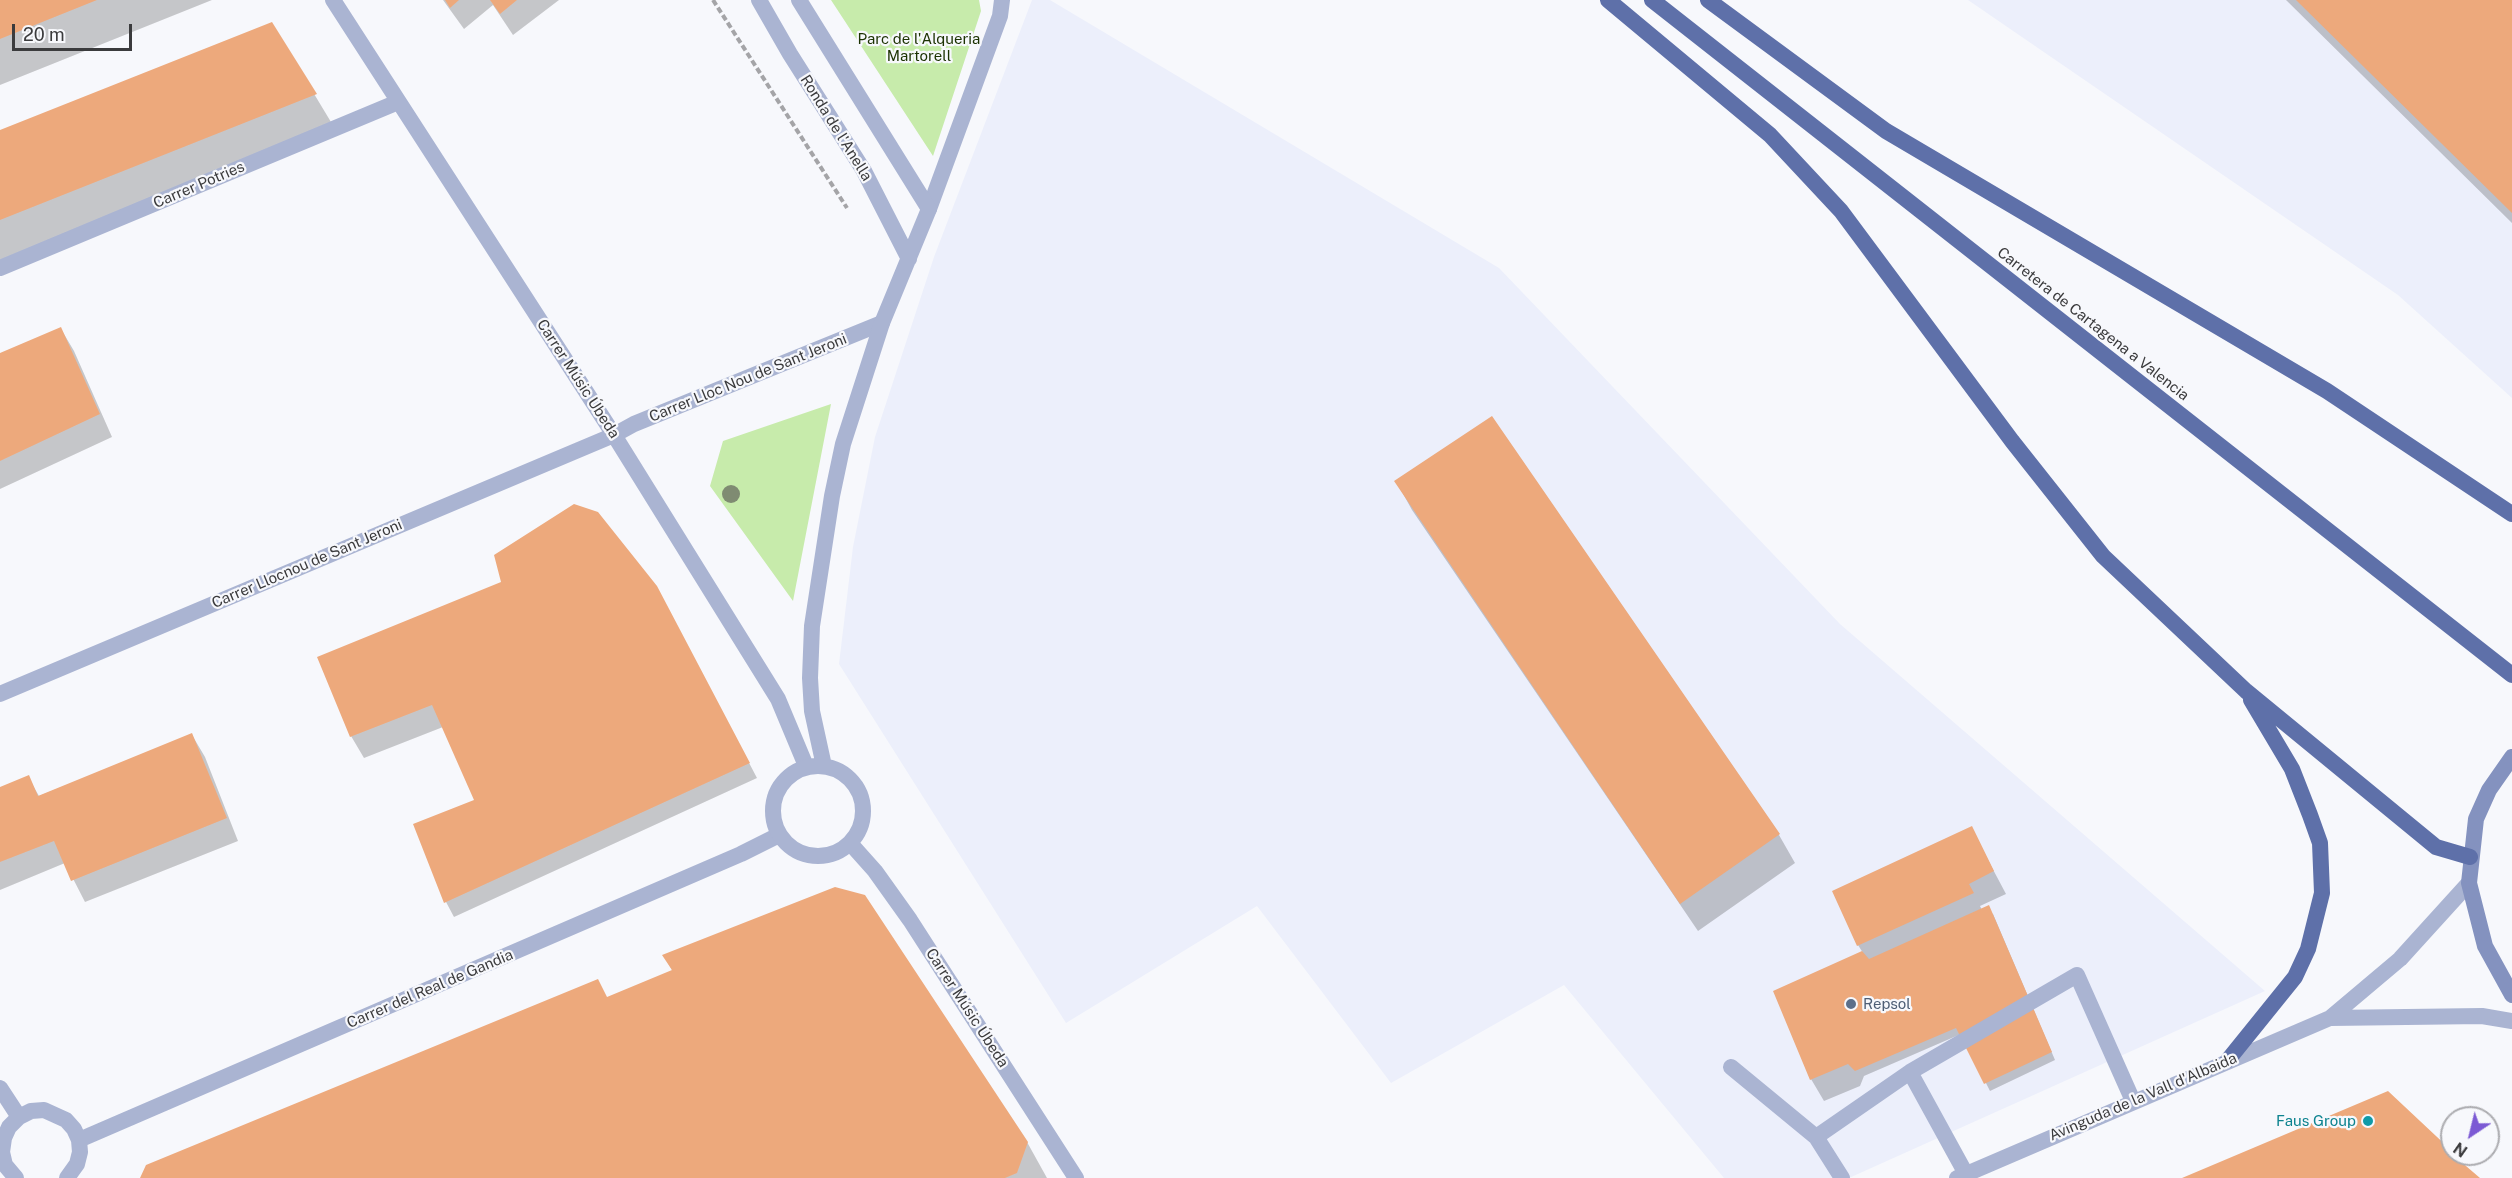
<!DOCTYPE html>
<meta charset="utf-8">
<style>
body{margin:0}
#map{position:relative;width:2512px;height:1178px;overflow:hidden;background:#f7f8fc;font-family:"Public Sans",sans-serif}
canvas{display:block}
.north{position:absolute;left:2440px;top:1106px;width:60px;height:60px;box-sizing:border-box;background:#f7f8fc;border:2px solid #acacb0;border-radius:50%;rotate:215deg;font-size:16px;font-weight:700;line-height:24px;text-align:center;color:#3b3b3d}
.north::after{content:'';display:block;margin:auto;width:21px;height:27px;background:#7c5ad4;clip-path:polygon(50% 0,100% 100%,50% 72%,0 100%)}
.scale{position:absolute;left:12px;top:24px;width:120px;height:27px;box-sizing:border-box;border:3px solid #3b3b3d;border-top:0;padding-left:8px;font-size:18px;line-height:21px;white-space:nowrap;color:#3b3b3d;-webkit-text-stroke:4px #f7f8fc;paint-order:stroke}
</style>
<div id="map">
<canvas width="2512" height="1178"></canvas>
<div class="north">N</div>
<div class="scale">20 m</div>
</div>
<script>
const c = document.querySelector('canvas').getContext('2d');
c.lineJoin = 'round';
function paint(path, color) {
  c.fillStyle = color;
  c.fill(path, 'evenodd');
}
function poly(rows) {
  const path = new Path2D();
  for (const r of rows) {
    if (r.length === 3) {
      path.moveTo(r[0] + r[2], r[1]);
      path.arc(r[0], r[1], r[2], 0, 2 * Math.PI);
      continue;
    }
    path.moveTo(r[0], r[1]);
    for (let i = 2; i < r.length; i += 2) path.lineTo(r[i], r[i + 1]);
  }
  return path;
}
function trace(path, color, width, dash) {
  c.strokeStyle = color;
  c.lineWidth = width;
  c.lineCap = dash ? 'butt' : 'round';
  c.setLineDash(dash || []);
  c.stroke(path);
}
function write(font, color, halo, rows, align = 'center') {
  c.font = font + ' "Public Sans",sans-serif';
  c.lineWidth = 4.5;
  c.setLineDash([]);
  c.textBaseline = 'middle';
  c.strokeStyle = halo;
  c.fillStyle = color;
  for (const [text, x, y, turn = 0] of rows) {
    c.save();
    c.translate(x, y);
    c.rotate((+turn || 0) * Math.PI / 180);
    c.textAlign = isNaN(turn) ? turn : align;
    if (halo) c.strokeText(text, 0, 0);
    c.fillText(text, 0, 0);
    c.restore();
  }
}
paint(poly([
 [1032,0,1050,0,1499,268,1840,624,2265,991,1849,1178,1724,1178,1564,985,1391,1083,1257,906,1066,1023,839,664,853,547,875,437,934,257],
 [1968,0,2512,0,2512,398,2398,295]
]), '#eceffb');
paint(poly([
 [831,0,979,0,981,11,933,156],
 [831,404,793,601,710,486,723,441]
]), '#c7ebab');
paint(poly([
 [0,0,212,0,0,85],
 [443,0,559,0,513,35,493,5,464,29],
 [2286,0,2512,0,2512,223],
 [272,24,337,132,0,266,0,132],
 [61,329,74,351,112,437,0,489,0,355],
 [1396,481,1779,835,1795,863,1698,931,1412,510],
 [665,603,757,778,454,917,446,902,415,825,476,801,443,727,364,758,351,736],
 [192,735,205,757,238,841,85,902,65,863,0,890,0,789,28,777,39,796],
 [1971,828,2006,894,1980,906,1982,910,1993,914,2055,1060,1990,1091,1961,1034,1864,1076,1860,1086,1824,1101,1811,1079,1863,953,1858,945],
 [664,956,1027,1142,1047,1178,142,1178,673,972]
]), '#0003');
paint(poly([
 [0,0,97,0,0,39],
 [445,0,459,0,450,8],
 [490,0,517,0,500,14],
 [2296,0,2512,0,2512,213],
 [272,22,317,94,0,220,0,130],
 [61,327,100,414,0,461,0,353],
 [1492,416,1780,834,1680,904,1394,481],
 [574,504,598,512,657,586,750,763,444,903,413,824,474,800,432,705,350,737,317,657,501,582,494,555],
 [192,733,227,818,71,881,54,841,0,862,0,787,29,775,38,796],
 [1972,826,1994,871,1969,884,1974,893,1857,946,1832,891],
 [835,887,865,895,1028,1142,1017,1173,1005,1178,140,1178,146,1165,598,979,607,997,672,970,662,955],
 [1989,905,2052,1052,1984,1084,1956,1028,1855,1071,1848,1064,1810,1080,1773,991,1862,951,1869,959],
 [2388,1091,2452,1151,2452,1154,2480,1178,2182,1178]
]), '#eda97c');
trace(poly([
 [713,0,847,208]
]), '#a4a4a7', 4, [6, 3]);
trace(poly([
 [1731,1067,1816,1137,1842,1178],
 [1816,1137,1910,1072],
 [1966,1174,1910,1072,2077,975,2133,1101]
]), '#aab4d2', 16);
trace(poly([
 [333,0,614,435,778,699,806,766],
 [929,209,1000,16,1002,0],
 [0,268,398,102],
 [0,694,614,435,634,424,882,323],
 [0,1088,19,1117],
 [79,1140,741,854,779,835],
 [16,1178,5,1165,2,1152,4,1138,9,1127,19,1117,31,1111,44,1110,66,1120,74,1129,79,1140,80,1152,77,1164,67,1178]
]), '#aab4d2', 16);
trace(poly([
 [759,0,790,54,864,171,909,259],
 [799,0,929,209,882,323,843,444,832,496,812,626,810,678,812,711,824,766],
 [818,811,45],
 [850,843,875,871,910,920,1076,1178],
 [2330,1018,2482,1016,2512,1021],
 [1957,1178,2330,1018,2400,959,2469,883]
]), '#aab4d2', 16);
trace(poly([
 [2512,757,2489,790,2476,819,2469,883,2485,946,2512,995]
]), '#8492bf', 16);
trace(poly([
 [1608,0,1770,135,1841,211,2012,441,2103,556,2246,691,2436,847,2470,857],
 [1652,0,2512,675],
 [1708,0,1886,131,2327,391,2512,514],
 [2228,1060,2295,977,2308,949,2322,893,2320,843,2310,815,2292,769,2251,700]
]), '#5e70a9', 16);
c.fillStyle = '#7f8b72';
for (const [x, y] of [
 [731,494]
]) {
  c.beginPath();
  c.arc(x, y, 9, 0, 2 * Math.PI);
  c.fill();
}
for (const [x, y, r, color] of [
 [1851,1004,6,"#5c6f8a"],
 [2368,1121,6,"#0f9aa8"]
]) {
  const dot = new Path2D();
  dot.arc(x, y, r, 0, 2 * Math.PI);
  c.fillStyle = color;
  c.fill(dot);
  trace(dot, '#f7f8fc', 2);
}
write('15px', '#1c3202', '#f7f8fc', [
 ["Parc de l'Alqueria",919,39],
 ["Martorell",919,56]
]);
write('15px', '#3b3b3d', '#f7f8fc', [
 ["Ronda de l'Anella",836,128,58],
 ["Carrer Potries",199,185,-23],
 ["Carretera de Cartagena a Valencia",2093,324,38],
 ["Carrer Lloc Nou de Sant Jeroni",748,378,-22],
 ["Carrer Músic Úbeda",578,379,57],
 ["Carrer Llocnou de Sant Jeroni",307,564,-23],
 ["Carrer del Real de Gandia",430,989,-23],
 ["Carrer Músic Úbeda",967,1008,57],
 ["Avinguda de la Vall d'Albaida",2143,1097,-23]
]);
write('15px', '#4e5e75', '#f7f8fc', [
 ["Repsol",1863,1004]
], 'left');
write('15px', '#0d838f', '#f7f8fc', [
 ["Faus Group",2356,1121]
], 'right');
</script>
